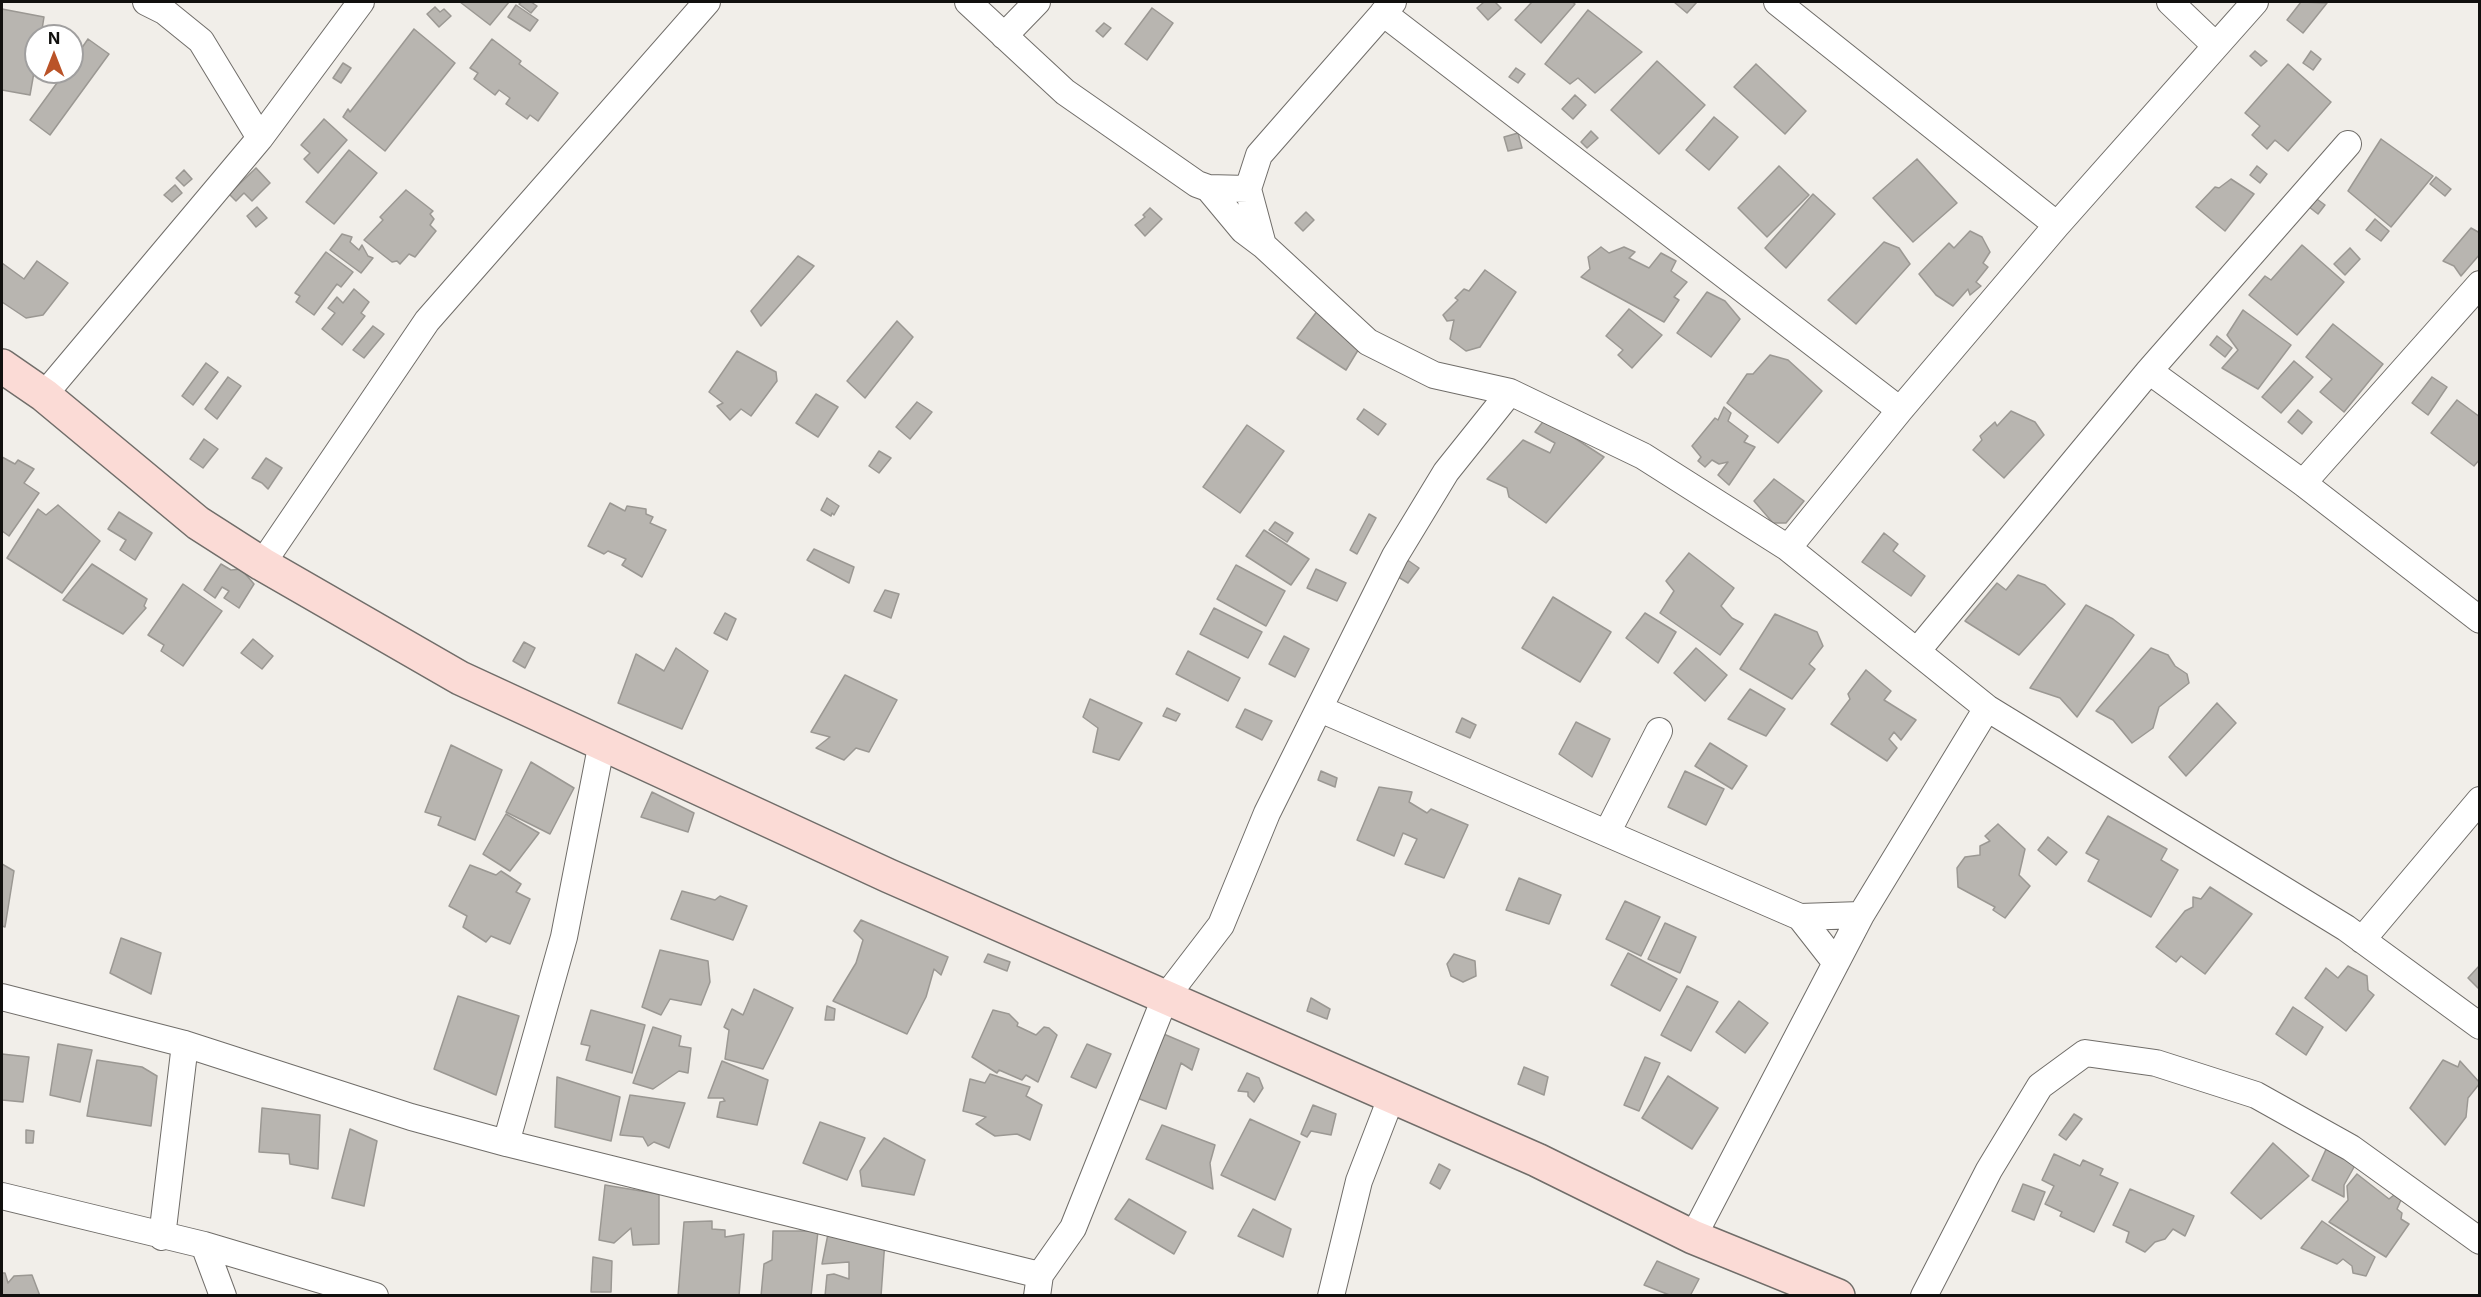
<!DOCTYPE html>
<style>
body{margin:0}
#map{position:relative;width:2481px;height:1297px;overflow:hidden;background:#f1eee9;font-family:Inter,sans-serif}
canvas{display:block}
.frame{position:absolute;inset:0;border:3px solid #11100e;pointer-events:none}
.north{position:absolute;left:24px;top:24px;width:60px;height:60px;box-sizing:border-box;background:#fff;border:2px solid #a09f9f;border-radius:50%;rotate:0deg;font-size:16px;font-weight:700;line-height:24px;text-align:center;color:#11100e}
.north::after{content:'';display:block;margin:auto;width:21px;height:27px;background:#ba5328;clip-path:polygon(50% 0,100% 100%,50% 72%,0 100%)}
</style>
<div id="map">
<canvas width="2481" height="1297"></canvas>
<div class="frame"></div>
<div class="north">N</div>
</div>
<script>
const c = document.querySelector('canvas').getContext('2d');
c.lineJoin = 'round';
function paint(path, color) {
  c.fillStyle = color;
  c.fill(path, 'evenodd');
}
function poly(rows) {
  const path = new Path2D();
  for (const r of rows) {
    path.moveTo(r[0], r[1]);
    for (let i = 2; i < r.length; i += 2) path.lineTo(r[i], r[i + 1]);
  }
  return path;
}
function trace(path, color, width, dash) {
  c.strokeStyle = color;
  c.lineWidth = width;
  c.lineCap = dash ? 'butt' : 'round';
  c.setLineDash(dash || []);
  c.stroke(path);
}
const building = poly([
 [460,2,509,2,490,25,460,2],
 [522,2,531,2,537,6,531,13,519,4,522,2],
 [1484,2,1495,2,1501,8,1488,20,1477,8,1484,2],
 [1532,2,1572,2,1575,4,1541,43,1515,20,1532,2],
 [1674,2,1697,2,1687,13,1674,2],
 [2301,2,2327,3,2303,33,2287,20,2301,2],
 [516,5,538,20,530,31,508,17,516,5],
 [435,7,440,12,444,9,451,16,439,27,427,14,435,7],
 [1152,8,1173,23,1147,60,1125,44,1152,8],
 [2,9,44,17,41,36,36,36,36,61,30,95,2,90,2,9],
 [1588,10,1642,52,1595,93,1578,78,1570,84,1545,64,1588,10],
 [1104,23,1111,28,1103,37,1096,31,1104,23],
 [414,29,455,63,385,151,343,117,348,109,350,112,414,29],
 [88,39,109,54,50,135,30,120,65,72,72,72,72,62,88,39],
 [492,39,521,61,519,64,558,93,538,121,530,115,527,119,506,104,510,98,499,90,495,95,474,79,478,73,470,68,492,39],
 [2255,51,2267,61,2261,66,2250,56,2255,51],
 [2311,51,2321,59,2313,70,2303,63,2311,51],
 [1657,61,1705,105,1659,154,1611,110,1657,61],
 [343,63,351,68,341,83,333,78,343,63],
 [1756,64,1806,111,1785,134,1734,87,1756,64],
 [2288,64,2331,102,2288,151,2275,140,2267,149,2252,135,2260,126,2245,113,2288,64],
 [1516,68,1525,74,1518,83,1509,77,1516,68],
 [1575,95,1586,105,1573,119,1562,109,1575,95],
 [1714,117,1738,137,1709,170,1686,150,1714,117],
 [324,119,347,140,318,173,304,159,310,153,301,145,324,119],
 [1591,131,1598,138,1587,148,1581,142,1591,131],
 [1518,133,1522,148,1508,151,1504,137,1518,133],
 [2381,139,2433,176,2391,227,2348,191,2381,139],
 [349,150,377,173,334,224,306,202,349,150],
 [1917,159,1957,203,1913,242,1873,198,1917,159],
 [1779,166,1809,195,1767,237,1738,208,1779,166],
 [2257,166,2267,174,2260,183,2250,175,2257,166],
 [256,168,270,183,252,201,244,193,236,201,229,194,256,168],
 [184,170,192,179,184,186,176,178,184,170],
 [2436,177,2451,189,2445,196,2430,184,2436,177],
 [2231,179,2254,194,2225,231,2196,207,2215,187,2219,188,2231,179],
 [175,185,182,193,172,202,164,195,175,185],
 [406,190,433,211,430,214,434,219,430,225,436,231,415,257,409,254,400,264,397,261,392,262,364,240,383,220,380,217,406,190],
 [1813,194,1835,214,1786,268,1765,248,1813,194],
 [2310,194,2325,205,2318,214,2304,203,2310,194],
 [257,207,267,218,256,227,247,216,257,207],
 [1150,208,1162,219,1145,236,1135,225,1145,217,1143,215,1150,208],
 [1306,212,1314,220,1303,231,1295,223,1306,212],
 [2375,219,2389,231,2381,241,2366,230,2375,219],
 [2471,228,2480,233,2480,254,2461,276,2454,266,2443,261,2471,228],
 [1970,231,1982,237,1990,252,1983,263,1988,267,1976,282,1981,286,1970,295,1968,289,1953,306,1936,295,1919,274,1949,243,1954,248,1970,231],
 [342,234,352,237,350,242,359,250,362,245,368,256,373,258,361,273,330,250,342,234],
 [1884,242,1899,248,1910,264,1856,324,1828,300,1884,242],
 [2302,245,2344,282,2297,335,2249,295,2265,276,2271,280,2302,245],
 [1601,247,1609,253,1624,247,1635,252,1629,258,1649,268,1661,253,1676,261,1671,271,1687,282,1674,297,1679,300,1664,322,1581,277,1590,269,1588,257,1601,247],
 [2350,248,2360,259,2345,275,2334,264,2350,248],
 [326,252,353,272,341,287,337,284,314,315,296,302,300,296,295,293,326,252],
 [798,256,814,266,761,326,751,311,798,256],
 [37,261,68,283,43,315,26,318,2,302,2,263,24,279,37,261],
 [1485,270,1516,292,1480,347,1466,351,1450,339,1454,320,1447,321,1443,315,1458,300,1455,298,1464,289,1469,291,1485,270],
 [354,289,369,302,361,313,365,316,342,345,322,329,335,313,328,308,337,297,343,303,354,289],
 [1707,292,1725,301,1740,319,1711,357,1677,333,1707,292],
 [1321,306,1363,342,1346,370,1297,338,1321,306],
 [1629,309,1662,335,1632,368,1618,355,1623,350,1606,336,1629,309],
 [2243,310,2291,345,2258,389,2222,368,2238,350,2227,335,2243,310],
 [897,321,913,337,865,398,847,381,897,321],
 [2333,324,2383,364,2344,412,2320,392,2332,379,2306,357,2333,324],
 [373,326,384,334,364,358,353,350,373,326],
 [2217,336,2232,348,2225,357,2210,345,2217,336],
 [737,351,776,372,777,381,751,416,741,409,730,420,717,406,723,403,709,392,737,351],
 [1770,355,1788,360,1822,391,1778,443,1727,403,1747,374,1753,374,1770,355],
 [2294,361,2313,377,2281,413,2262,397,2294,361],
 [206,363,218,372,193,405,182,396,206,363],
 [228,377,241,386,217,419,205,409,228,377],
 [2432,377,2447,387,2428,415,2412,403,2432,377],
 [816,394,838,407,818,437,796,423,816,394],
 [2457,400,2480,417,2480,459,2474,466,2431,433,2457,400],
 [917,402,932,412,910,439,896,427,917,402],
 [1724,407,1731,413,1728,421,1748,436,1744,442,1755,447,1729,485,1718,475,1728,462,1719,464,1712,460,1705,467,1698,461,1701,457,1692,446,1715,418,1718,420,1724,407],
 [1364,409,1386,424,1378,435,1357,419,1364,409],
 [2298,410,2312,422,2302,434,2288,422,2298,410],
 [2011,411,2035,422,2044,435,2004,478,1973,450,1982,440,1980,436,1995,422,1997,426,2011,411],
 [1545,419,1604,457,1546,523,1509,497,1507,488,1487,479,1523,440,1550,453,1555,443,1535,432,1545,419],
 [1247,425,1284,451,1240,513,1203,487,1247,425],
 [204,439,218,449,203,468,190,459,204,439],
 [879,451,891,458,879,473,869,466,879,451],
 [2,457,15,464,18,460,34,469,24,483,39,493,9,536,2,531,2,457],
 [266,458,282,468,268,489,262,483,252,478,266,458],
 [1774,479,1804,501,1786,523,1773,523,1754,501,1774,479],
 [827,498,839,506,834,515,832,513,831,516,821,510,827,498],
 [610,503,625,511,627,506,646,509,646,514,653,517,650,523,666,530,642,577,622,565,626,559,608,551,604,554,588,546,610,503],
 [58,505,100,541,62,593,7,558,38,509,46,515,58,505],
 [119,512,152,533,135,560,120,550,126,540,108,529,119,512],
 [1369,514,1376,518,1357,554,1350,550,1369,514],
 [1275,522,1293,533,1287,542,1269,530,1275,522],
 [1264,530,1309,559,1291,585,1246,556,1264,530],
 [1884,533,1898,544,1893,551,1925,576,1911,596,1862,562,1884,533],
 [814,549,854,567,849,583,807,560,814,549],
 [1689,553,1734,588,1721,606,1732,618,1743,624,1720,655,1660,613,1674,591,1666,581,1689,553],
 [1406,559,1419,568,1408,583,1395,575,1406,559],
 [92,564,147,599,144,606,146,608,123,634,63,600,92,564],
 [221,564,231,570,241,569,254,584,239,608,224,598,229,591,222,587,215,598,204,590,221,564],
 [1236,565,1285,591,1266,626,1217,599,1236,565],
 [1316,569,1346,583,1337,601,1307,588,1316,569],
 [2018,575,2045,585,2065,604,2019,655,1965,621,1997,583,2006,590,2018,575],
 [183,584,222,611,183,666,161,651,164,645,148,635,183,584],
 [885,590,899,594,891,618,874,611,885,590],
 [1553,597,1611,632,1580,682,1522,648,1553,597],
 [2086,605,2113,619,2134,635,2077,717,2060,698,2030,688,2086,605],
 [1214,608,1262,632,1248,658,1200,634,1214,608],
 [725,613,736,619,727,640,714,633,725,613],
 [1645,613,1676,632,1658,663,1626,638,1645,613],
 [1775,614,1817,632,1823,646,1809,664,1815,669,1792,699,1740,669,1775,614],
 [1284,636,1309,649,1295,677,1269,664,1284,636],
 [253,639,273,656,262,669,241,653,253,639],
 [524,642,535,648,525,668,513,661,524,642],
 [676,648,708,671,682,729,618,703,636,654,664,671,676,648],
 [1696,648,1727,675,1705,701,1674,673,1696,648],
 [2151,648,2168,655,2175,666,2187,674,2189,683,2159,707,2153,728,2132,743,2113,720,2096,711,2151,648],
 [1188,651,1240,678,1228,701,1176,674,1188,651],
 [1866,670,1891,691,1884,700,1916,720,1901,740,1894,732,1889,739,1897,748,1887,761,1831,724,1850,699,1848,694,1866,670],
 [845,675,897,700,869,752,856,748,844,760,816,748,830,737,811,732,845,675],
 [1750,689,1785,709,1766,736,1728,719,1750,689],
 [1090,699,1142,723,1119,760,1093,752,1098,728,1083,717,1090,699],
 [2217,703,2236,723,2186,776,2169,757,2217,703],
 [1167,708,1180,714,1176,721,1163,716,1167,708],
 [1245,709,1272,721,1262,740,1236,727,1245,709],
 [1462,718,1476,725,1470,738,1456,732,1462,718],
 [1576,722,1610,739,1592,777,1559,754,1576,722],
 [1710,743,1747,766,1732,789,1695,766,1710,743],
 [451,745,502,770,475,840,438,825,441,817,425,812,451,745],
 [531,762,574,788,550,834,506,812,531,762],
 [1321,771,1337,778,1335,787,1318,780,1321,771],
 [1685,771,1724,789,1706,825,1668,807,1685,771],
 [1379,787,1412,792,1409,802,1427,813,1431,809,1468,825,1444,878,1405,864,1417,839,1403,833,1394,856,1357,840,1379,787],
 [652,792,694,813,688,832,641,817,652,792],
 [506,814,539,833,510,871,483,854,506,814],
 [2108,816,2167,849,2161,860,2178,870,2151,917,2088,881,2099,860,2086,853,2108,816],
 [1998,824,2025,849,2019,875,2030,886,2005,918,1993,910,1995,907,1958,887,1957,868,1965,857,1980,855,1980,846,1990,841,1985,836,1998,824],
 [2048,837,2067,852,2056,865,2038,850,2048,837],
 [2,864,14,871,5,927,2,926,2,864],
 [470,865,496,875,501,871,521,884,516,892,530,899,510,944,491,936,486,942,463,927,467,916,449,906,470,865],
 [1519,878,1561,895,1549,924,1506,910,1519,878],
 [2210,887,2252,914,2205,974,2181,956,2176,962,2156,947,2185,911,2193,907,2193,897,2201,899,2210,887],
 [682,891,715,900,720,896,747,906,733,940,671,919,682,891],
 [1625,901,1660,917,1641,956,1606,939,1625,901],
 [861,920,948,957,941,975,934,969,926,997,907,1034,833,1001,856,963,863,940,854,931,861,920],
 [1665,923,1696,937,1680,973,1648,959,1665,923],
 [121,938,161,953,151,994,110,973,121,938],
 [660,950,708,961,710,982,701,1005,670,999,661,1015,642,1007,660,950],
 [1628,953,1677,979,1660,1011,1611,985,1628,953],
 [988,954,1010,962,1007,971,984,962,988,954],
 [1454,954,1475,961,1476,976,1463,982,1451,976,1447,964,1454,954],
 [2480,965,2480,990,2468,978,2480,965],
 [2348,966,2367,976,2368,990,2374,995,2346,1031,2305,998,2326,968,2338,978,2348,966],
 [1687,986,1718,1002,1691,1051,1661,1035,1687,986],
 [754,989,793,1008,763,1069,725,1059,729,1030,724,1027,732,1009,743,1015,754,989],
 [458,996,519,1016,496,1095,434,1069,458,996],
 [1311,998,1330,1009,1327,1019,1307,1011,1311,998],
 [1739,1001,1768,1023,1745,1053,1716,1032,1739,1001],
 [827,1006,835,1009,834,1020,825,1020,827,1006],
 [2293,1007,2323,1027,2306,1055,2276,1034,2293,1007],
 [591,1010,645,1025,632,1073,586,1060,590,1046,581,1044,591,1010],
 [993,1010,1009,1014,1018,1023,1017,1026,1036,1035,1044,1027,1049,1028,1057,1035,1038,1082,1026,1075,1022,1080,999,1070,997,1073,972,1057,993,1010],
 [653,1027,681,1036,679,1046,691,1048,688,1073,679,1071,653,1089,633,1083,653,1027],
 [1159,1032,1199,1049,1192,1070,1181,1063,1166,1109,1137,1098,1159,1032],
 [58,1044,92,1050,80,1102,50,1095,58,1044],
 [1087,1044,1111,1054,1096,1088,1071,1077,1087,1044],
 [2,1054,29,1057,23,1102,2,1100,2,1054],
 [1645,1057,1660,1063,1639,1111,1624,1105,1645,1057],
 [97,1060,142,1067,157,1076,151,1126,87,1116,97,1060],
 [2443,1060,2458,1067,2460,1061,2480,1083,2468,1098,2466,1117,2445,1145,2410,1108,2443,1060],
 [722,1061,768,1080,757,1125,717,1117,720,1102,725,1101,723,1098,708,1098,722,1061],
 [1524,1067,1548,1077,1544,1095,1518,1084,1524,1067],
 [1247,1073,1259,1078,1263,1088,1254,1102,1248,1096,1248,1092,1238,1091,1247,1073],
 [990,1074,1030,1087,1026,1096,1042,1105,1030,1140,1017,1134,995,1136,976,1124,986,1117,963,1111,970,1079,985,1083,990,1074],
 [1668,1076,1718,1108,1692,1149,1642,1118,1668,1076],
 [557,1077,620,1097,611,1141,555,1127,557,1077],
 [630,1095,685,1103,669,1148,654,1142,648,1146,643,1137,620,1135,630,1095],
 [1313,1105,1336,1114,1331,1135,1311,1131,1307,1137,1301,1134,1313,1105],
 [262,1108,320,1115,318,1169,290,1164,289,1154,259,1152,262,1108],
 [2074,1114,2082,1119,2066,1140,2059,1135,2074,1114],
 [1250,1119,1300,1142,1275,1200,1221,1175,1250,1119],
 [820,1122,865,1138,847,1180,803,1163,820,1122],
 [1162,1125,1215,1145,1210,1163,1213,1189,1146,1159,1162,1125],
 [350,1129,377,1141,364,1206,332,1198,350,1129],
 [26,1130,34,1131,33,1143,26,1143,26,1130],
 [884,1138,925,1160,914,1195,862,1186,860,1171,884,1138],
 [2273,1143,2309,1176,2261,1219,2231,1193,2273,1143],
 [2328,1145,2358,1160,2344,1185,2344,1197,2312,1180,2328,1145],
 [2054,1154,2080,1166,2083,1160,2103,1169,2100,1175,2118,1183,2094,1232,2060,1216,2062,1212,2045,1204,2054,1186,2042,1180,2054,1154],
 [1439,1164,1450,1170,1440,1189,1430,1183,1439,1164],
 [2357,1174,2389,1199,2394,1195,2401,1200,2397,1209,2402,1213,2401,1219,2409,1224,2386,1257,2329,1222,2348,1200,2347,1186,2357,1174],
 [2023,1184,2045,1192,2034,1220,2012,1211,2023,1184],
 [605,1185,659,1194,659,1244,633,1245,631,1228,614,1243,599,1240,605,1185],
 [2130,1189,2194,1216,2185,1236,2173,1229,2165,1239,2155,1242,2145,1252,2126,1242,2129,1232,2113,1225,2130,1189],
 [1129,1199,1186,1232,1174,1254,1115,1219,1129,1199],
 [1253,1209,1291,1229,1283,1257,1238,1236,1253,1209],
 [712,1221,712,1229,725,1230,725,1237,744,1234,739,1296,678,1296,684,1222,712,1221],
 [2322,1221,2375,1257,2366,1276,2353,1273,2352,1266,2343,1259,2337,1264,2301,1248,2322,1221],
 [773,1231,818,1231,811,1296,761,1296,764,1264,772,1260,773,1231],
 [828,1234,885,1240,881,1296,825,1296,827,1275,834,1274,849,1279,849,1262,822,1264,828,1234],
 [593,1257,612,1261,611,1292,591,1292,593,1257],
 [1657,1261,1699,1279,1690,1296,1672,1296,1644,1285,1657,1261],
 [2,1273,5,1273,8,1283,14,1276,32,1275,40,1296,2,1296,2,1273]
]);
paint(building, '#b8b5b0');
trace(building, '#9b9893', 1.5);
const street = poly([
 [146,2,164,11,201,41,260,138],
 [968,2,1065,92,1197,184,1208,188,1248,189,1259,155,1393,2],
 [1777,2,2057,225],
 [2170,2,2215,45],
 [1383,13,1900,410],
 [1004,36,1037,2],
 [1208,188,1243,230,1263,245,1368,342,1434,375,1510,392,1643,456,1788,548,1987,708,2346,928,2480,1026],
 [1248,189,1263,245],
 [2149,371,2303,483,2480,620],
 [44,395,260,138,361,2],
 [2303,483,2480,284],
 [1788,548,1900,410,2057,225,2255,2],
 [262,564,427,321,707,2],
 [1918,650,2149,371,2348,144],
 [1320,709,1800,917,1861,915],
 [1607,833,1659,731],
 [1800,917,1836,963],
 [2362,940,2480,800],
 [2,997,185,1044],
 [506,1143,564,937,602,742],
 [2,1196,204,1245,375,1296],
 [162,1237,185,1044,411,1117,506,1143,1040,1275],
 [1693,1237,1861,915,1987,708],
 [204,1245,223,1296],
 [1037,1296,1040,1275,1073,1228,1165,998,1221,925,1267,813,1395,556,1446,472,1510,392],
 [1331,1296,1359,1181,1391,1098],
 [1924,1296,1989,1170,2040,1086,2085,1053,2156,1063,2256,1095,2351,1148,2480,1241]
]);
const secondary = poly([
 [2,366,44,395,198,523,262,564,460,678,889,876,1537,1160,1693,1237,1838,1296]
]);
trace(street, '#706d69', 28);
trace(secondary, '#706d69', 36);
trace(street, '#fff', 26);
trace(secondary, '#fbdbd6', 33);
</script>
